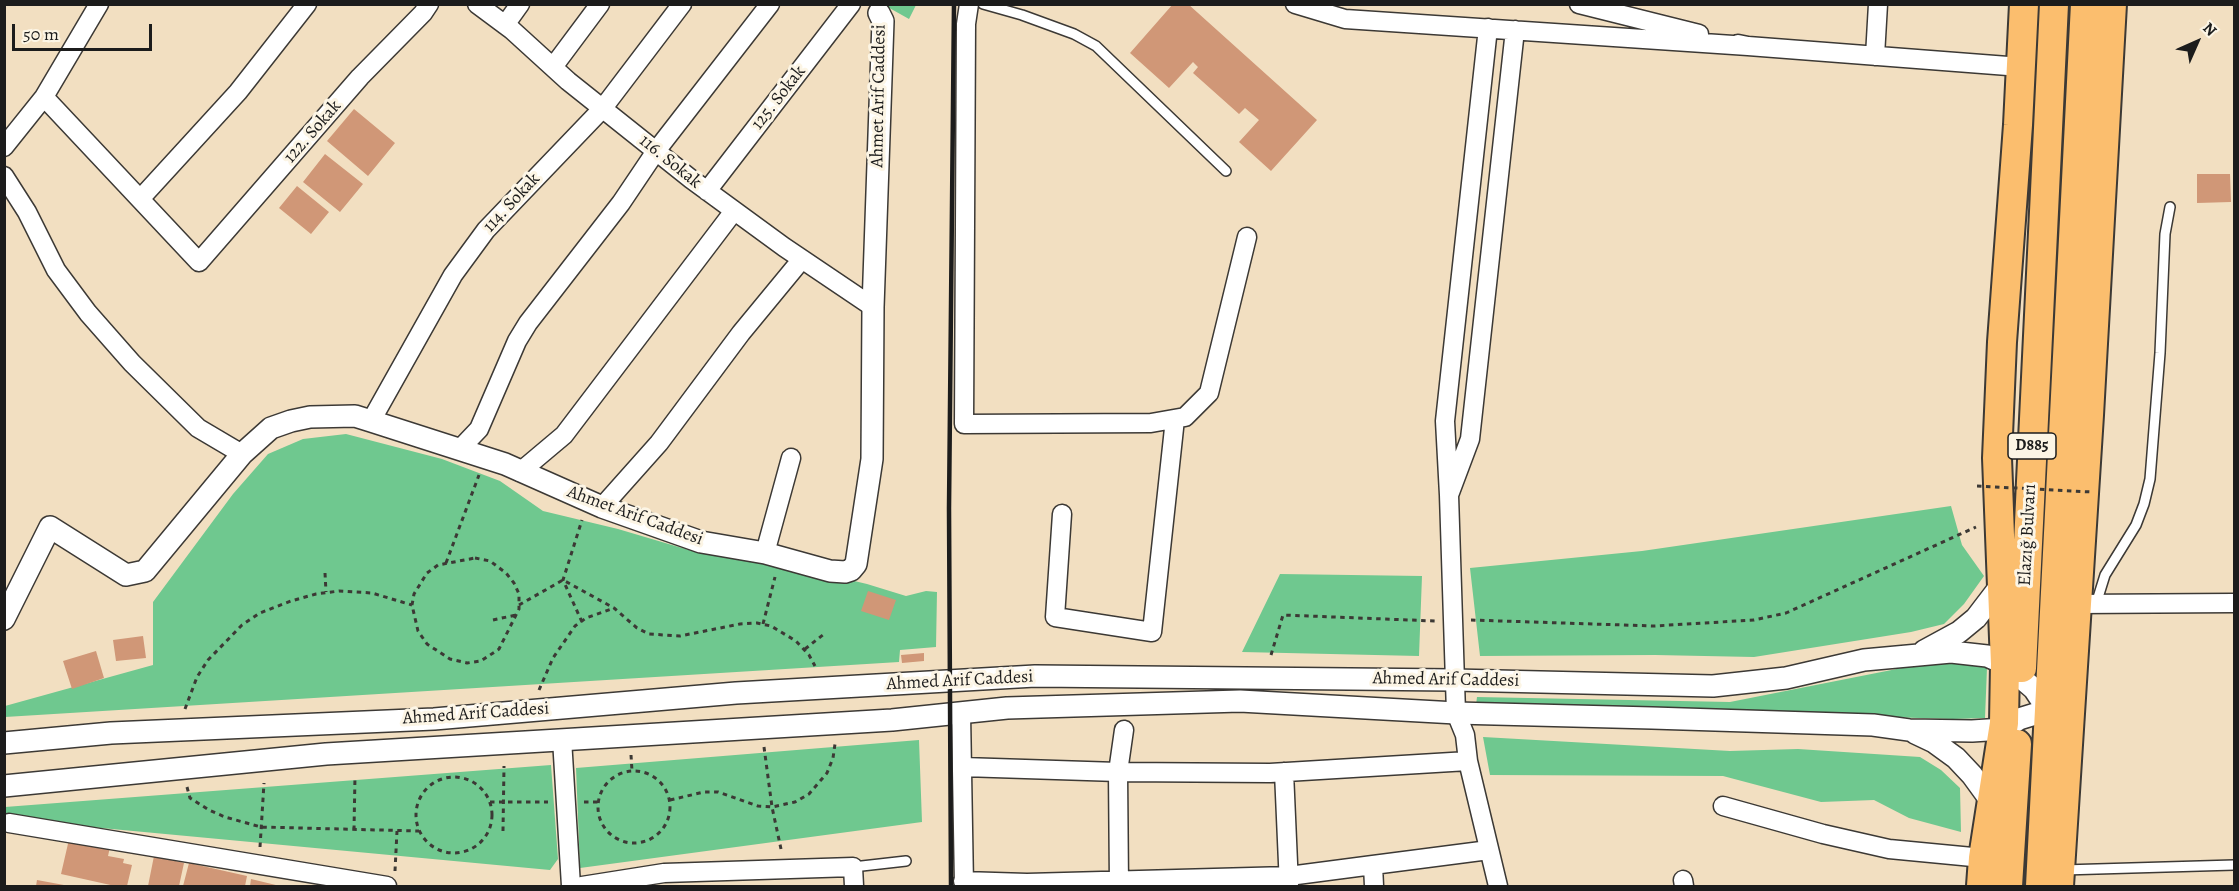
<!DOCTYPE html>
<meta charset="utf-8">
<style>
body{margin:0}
#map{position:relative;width:2239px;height:891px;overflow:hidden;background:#f2dfc1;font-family:Alegreya,serif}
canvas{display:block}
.frame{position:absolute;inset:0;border:6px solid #1c1c1c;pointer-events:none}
.north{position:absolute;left:2167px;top:12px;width:60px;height:60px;-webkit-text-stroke:4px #fcf5e5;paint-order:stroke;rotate:45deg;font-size:16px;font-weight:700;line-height:24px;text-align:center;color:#1c1c1c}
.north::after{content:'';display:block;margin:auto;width:21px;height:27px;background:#1c1c1c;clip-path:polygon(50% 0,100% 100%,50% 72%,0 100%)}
.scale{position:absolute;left:12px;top:24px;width:140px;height:27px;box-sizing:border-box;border:3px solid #1c1c1c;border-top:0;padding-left:8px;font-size:18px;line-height:21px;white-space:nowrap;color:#1c1c1c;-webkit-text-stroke:4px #fcf5e5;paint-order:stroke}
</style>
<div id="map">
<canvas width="2239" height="891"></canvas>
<div class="frame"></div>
<div class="north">N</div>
<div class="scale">50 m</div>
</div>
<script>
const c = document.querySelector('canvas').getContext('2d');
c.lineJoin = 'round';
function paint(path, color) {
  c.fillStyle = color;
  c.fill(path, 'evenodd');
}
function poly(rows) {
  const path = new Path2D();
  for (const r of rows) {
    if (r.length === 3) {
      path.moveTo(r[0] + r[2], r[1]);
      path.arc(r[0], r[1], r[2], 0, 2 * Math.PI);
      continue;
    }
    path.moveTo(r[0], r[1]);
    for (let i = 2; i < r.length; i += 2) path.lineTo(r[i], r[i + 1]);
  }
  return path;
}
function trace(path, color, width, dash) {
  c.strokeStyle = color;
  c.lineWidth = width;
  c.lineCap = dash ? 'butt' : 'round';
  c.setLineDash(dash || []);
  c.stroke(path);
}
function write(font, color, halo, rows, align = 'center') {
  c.font = font + ' Alegreya,serif';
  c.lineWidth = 6;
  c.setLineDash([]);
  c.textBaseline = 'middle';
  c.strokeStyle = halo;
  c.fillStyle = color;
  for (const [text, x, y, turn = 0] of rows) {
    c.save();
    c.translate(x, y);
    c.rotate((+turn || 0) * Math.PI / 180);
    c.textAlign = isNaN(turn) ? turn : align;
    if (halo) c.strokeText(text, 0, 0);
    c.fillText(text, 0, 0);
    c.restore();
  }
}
paint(poly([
 [884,5,916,5,909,19],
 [346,434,442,459,500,481,543,511,618,529,699,553,765,560,867,584,906,596,926,591,937,592,936,647,900,650,899,662,5,717,5,706,153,665,153,602,233,494,268,454,303,439],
 [1951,506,1962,545,1984,576,1964,604,1944,624,1911,632,1754,657,1655,655,1480,656,1470,568,1642,551],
 [1280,574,1422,576,1419,656,1242,652],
 [1937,661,1981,665,1987,668,1985,718,1953,719,1476,705,1477,697,1730,702],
 [1483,737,1730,751,1798,749,1920,757,1941,770,1960,788,1961,832,1909,818,1874,800,1821,802,1723,776,1490,775],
 [919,740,922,822,580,868,576,768],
 [551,765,558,859,550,870,5,819,5,807]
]), '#6fc88f');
paint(poly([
 [1173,4,1188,4,1317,120,1271,171,1239,142,1259,120,1245,108,1239,114,1193,73,1198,67,1193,62,1169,88,1130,53],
 [354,109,395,143,368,176,327,141],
 [325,154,363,184,340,212,303,182],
 [2197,174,2230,174,2231,202,2197,203],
 [297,186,329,212,311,234,279,208],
 [868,591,896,600,889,620,861,611],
 [143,636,146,658,116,661,113,640],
 [96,651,104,678,72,689,63,661],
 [924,653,924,661,902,663,901,655],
 [70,835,110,847,108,856,124,859,123,863,132,865,127,886,115,886,61,874],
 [154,856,184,863,179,886,148,886],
 [189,863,247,876,245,886,183,886],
 [251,879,280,886,250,886],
 [37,880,64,885,64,886,36,886]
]), '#d09777');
const service = poly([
 [983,4,1022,15,1074,34,1096,46,1226,171],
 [2096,604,2105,575,2136,525,2144,504,2150,479,2160,353,2165,234,2170,207],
 [853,867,906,861],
 [2063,870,2234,865]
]);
const minor = poly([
 [477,4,512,30,568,81,691,179,784,247,873,307],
 [969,4,966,24,964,424,1151,423,1185,417,1209,393,1247,237],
 [1295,4,1345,19,1748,46],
 [1579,4,1699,34],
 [505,25,520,4],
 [1488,28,1445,421,1449,495,1470,439,1515,30],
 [1738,44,1748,46,2021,67],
 [1875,56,1878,4],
 [553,67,600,4],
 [44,97,199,262,360,77,423,13,429,4],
 [4,147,44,97,99,4],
 [4,176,27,212,56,270,88,313,132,363,198,428,242,454],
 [707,191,851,4],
 [141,198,238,92,307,4],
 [371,421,453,275,486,230,603,108,682,4],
 [459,450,479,429,517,341,528,323,621,203,656,151,770,4],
 [520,472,564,435,734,211],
 [1449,495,1456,713,1465,735,1468,761,1498,886],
 [602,507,659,443,741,333,802,259],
 [1062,514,1055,617,1152,632,1175,419],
 [765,553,791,458],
 [2077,604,2234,603],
 [961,713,964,886],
 [562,739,571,886],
 [963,767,1118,772,1270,773,1468,761],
 [1284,772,1289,886],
 [1723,806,1823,834,1889,849,1983,858],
 [9,823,387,886],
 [1373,865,1489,850],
 [1683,880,1684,886],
 [963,881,1027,883,1289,876,1373,865,1374,886],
 [582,886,664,873,853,867,854,886],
 [1119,886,1118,772,1124,730]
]);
const tertiary = poly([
 [4,619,50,527,126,575,145,571,242,454,271,428,291,421,310,417,355,416,371,421,505,464,602,507,701,542,765,553,830,571,845,572,851,570,856,564,872,459,873,307,883,21,879,13],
 [1924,651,1959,632,1976,618,2002,584],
 [1915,733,1934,742,1956,758,1972,775,1996,808],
 [4,743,111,733,434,719,736,693,1035,676,1454,680,1713,686,1786,678,1864,660,1951,652,1987,656,2005,664,2034,689,2048,710,2019,719,2003,729,1972,731,1909,730,1873,725,1652,718,1456,713,1240,701,1007,708,892,720,326,754,4,786]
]);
const trunk = poly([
 [2022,668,2054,4],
 [1981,886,1983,858,2004,723,2005,664,1997,458,2002,342,2018,125,2024,4],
 [2008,886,2017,744],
 [2040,886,2085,4],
 [2059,886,2089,415,2112,4]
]);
trace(service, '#3c3935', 12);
trace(minor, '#3c3935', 21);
trace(tertiary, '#3c3935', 24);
trace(trunk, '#3c3935', 32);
trace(poly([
 [475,558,490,561,506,573,514,583,519,594,519,609,499,649,481,661,467,663,450,659,427,644,418,631,412,605,414,594,427,573,438,565,475,558],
 [446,563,479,475],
 [325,573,326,592],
 [519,605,563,580,614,608,637,628,649,634,680,636,740,624,757,623,771,626,796,641,809,655,815,666],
 [493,620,516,615],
 [1471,620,1654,626,1754,620,1786,613,1976,527],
 [582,622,563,580,582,520],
 [763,624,775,577],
 [805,649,824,634],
 [1271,655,1283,615,1435,621],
 [539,690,553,658,575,626,586,618,614,608],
 [185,709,197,677,208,660,242,625,260,613,291,601,316,594,339,591,372,593,412,605],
 [764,747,772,807,781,849],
 [631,755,632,771],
 [634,807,36],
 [454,815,38],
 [187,787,190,798,209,810,225,817,261,827,419,831],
 [670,800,704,792,718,792,758,806,772,807,795,802,809,794,827,773,833,758,835,744],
 [490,802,548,802],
 [584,802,598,802],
 [354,830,355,776],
 [503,831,504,766],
 [260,847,264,783],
 [395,871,397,831]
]), '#3c3935', 3, [4.5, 4.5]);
trace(service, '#fff', 9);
trace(minor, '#fff', 18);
trace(tertiary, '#fff', 21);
trace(trunk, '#fbbe6e', 28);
trace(poly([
 [951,886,949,508,954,4]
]), '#1c1c1c', 4.5);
trace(poly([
 [1977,486,2092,492]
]), '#3c3935', 3, [4.5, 4.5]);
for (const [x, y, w] of [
 [2032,446,48]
]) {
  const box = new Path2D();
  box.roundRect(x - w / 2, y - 13, w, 26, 4.5);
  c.fillStyle = '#fcf5e5';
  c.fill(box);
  trace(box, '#1c1c1c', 1.5);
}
write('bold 16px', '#1c1c1c', null, [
 ["D885",2032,446]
]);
write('18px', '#1c1c1c', '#fcf5e5', [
 ["Ahmet Arif Caddesi",879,96,-89],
 ["125. Sokak",779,98,-52],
 ["122. Sokak",313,132,-49],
 ["116. Sokak",670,162,39],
 ["114. Sokak",512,203,-47],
 ["Ahmet Arif Caddesi",635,516,20],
 ["Elazığ Bulvarı",2028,535,-87],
 ["Ahmed Arif Caddesi",1446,680,1],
 ["Ahmed Arif Caddesi",960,681,-3],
 ["Ahmed Arif Caddesi",476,714,-4]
]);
</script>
